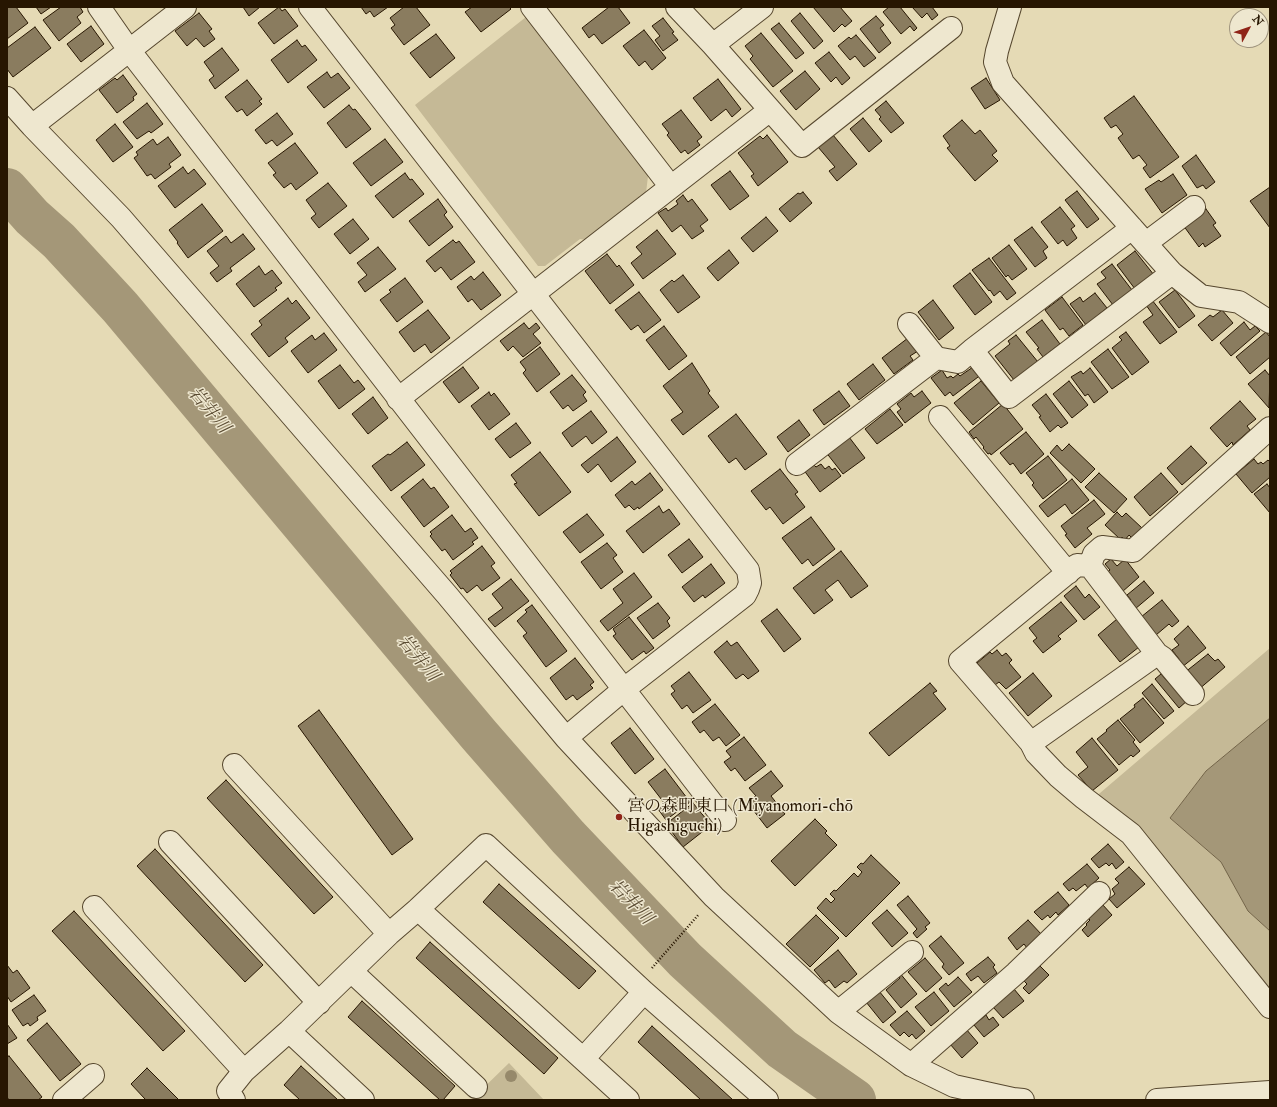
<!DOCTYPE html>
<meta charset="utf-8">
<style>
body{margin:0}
#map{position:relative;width:1277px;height:1107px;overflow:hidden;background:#e5dab5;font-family:"IM FELL Double Pica",serif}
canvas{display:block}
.frame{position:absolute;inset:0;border:8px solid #271601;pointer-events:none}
.north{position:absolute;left:1229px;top:8px;width:40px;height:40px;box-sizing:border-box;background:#eee7cf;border:1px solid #9e937d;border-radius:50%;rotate:50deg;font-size:11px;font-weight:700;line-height:16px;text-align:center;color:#271601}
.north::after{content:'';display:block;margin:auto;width:14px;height:18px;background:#8f2418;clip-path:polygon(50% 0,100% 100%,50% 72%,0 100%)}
</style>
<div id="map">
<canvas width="1277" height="1107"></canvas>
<div class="frame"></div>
<div class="north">N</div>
</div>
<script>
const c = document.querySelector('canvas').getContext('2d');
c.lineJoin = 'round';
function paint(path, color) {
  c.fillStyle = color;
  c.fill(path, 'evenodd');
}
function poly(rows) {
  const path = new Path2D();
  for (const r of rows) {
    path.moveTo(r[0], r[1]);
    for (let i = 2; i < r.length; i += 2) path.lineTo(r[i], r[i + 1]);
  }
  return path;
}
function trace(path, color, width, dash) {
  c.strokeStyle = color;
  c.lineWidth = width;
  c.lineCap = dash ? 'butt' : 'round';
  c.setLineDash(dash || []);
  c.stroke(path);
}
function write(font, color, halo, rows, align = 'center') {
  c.font = font + ' "IM FELL Double Pica","Noto Serif JP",serif';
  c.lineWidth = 3;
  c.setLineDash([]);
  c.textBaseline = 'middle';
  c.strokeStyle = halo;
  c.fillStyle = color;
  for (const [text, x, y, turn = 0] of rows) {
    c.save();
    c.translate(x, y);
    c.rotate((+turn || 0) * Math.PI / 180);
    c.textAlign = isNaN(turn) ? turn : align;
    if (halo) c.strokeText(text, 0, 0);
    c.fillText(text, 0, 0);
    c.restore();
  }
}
paint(poly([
 [526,17,648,176,646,193,586,240,580,239,545,266,538,266,415,105],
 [1270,648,1270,718,1206,771,1170,818,1221,862,1248,911,1270,931,1270,999,1093,799],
 [509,1063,544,1100,471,1100]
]), '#c5b996');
const water = poly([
 [1270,718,1270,931,1248,911,1221,862,1170,818,1206,771,1270,718]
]);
paint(water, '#a49778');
trace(water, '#726348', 1);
trace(poly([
 [7,189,32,217,59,241,120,307,479,735,568,837,685,960,782,1049,855,1100]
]), '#a49778', 42);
const building = poly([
 [7,7,16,7,28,23,7,39,7,7],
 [36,7,51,7,41,14,36,7],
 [61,7,80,7,83,12,77,17,81,23,59,41,43,20,61,7],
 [243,7,260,7,249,16,243,7],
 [279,7,282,11,285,9,298,26,274,44,258,23,279,7],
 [361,7,388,7,374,17,370,11,366,14,361,7],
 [404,7,416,7,430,25,404,45,391,28,395,25,390,18,404,7],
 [472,7,509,7,511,9,481,32,465,12,472,7],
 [609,7,618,7,630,23,602,44,594,34,589,38,582,28,609,7],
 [813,7,840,7,852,21,845,27,842,24,834,32,813,7],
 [889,7,900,7,917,28,914,31,910,26,901,34,883,12,889,7],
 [912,7,932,7,938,15,932,20,927,13,922,18,912,7],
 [199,13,212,29,209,31,215,39,204,47,196,38,187,46,175,31,199,13],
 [800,13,823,41,814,49,791,21,800,13],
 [876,16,884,25,880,28,891,43,879,53,860,29,876,16],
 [663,18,674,32,672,33,678,40,663,51,655,40,660,36,652,26,663,18],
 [779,23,804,53,796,59,771,29,779,23],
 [91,26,104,44,81,62,67,44,91,26],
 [35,27,51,48,13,77,7,69,7,48,35,27],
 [644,30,666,58,652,70,645,61,639,66,623,46,644,30],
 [761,33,793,71,773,87,750,59,753,56,745,46,761,33],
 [436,34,455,58,430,78,410,53,436,34],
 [856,35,876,58,864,67,855,56,850,60,838,46,849,37,851,39,856,35],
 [297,40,302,47,305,45,317,60,288,83,271,60,297,40],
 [222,48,239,70,215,89,209,80,214,76,204,62,222,48],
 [829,52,850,78,842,85,836,77,831,82,815,63,829,52],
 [805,71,820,89,796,110,780,91,805,71],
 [327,72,331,78,338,73,350,88,324,108,307,87,327,72],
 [123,75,137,94,133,97,134,100,117,113,99,90,115,78,117,80,123,75],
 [986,78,1000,100,985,109,971,88,986,78],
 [718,79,741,109,732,117,726,109,711,121,693,98,718,79],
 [247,80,262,99,259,101,262,104,247,116,242,109,237,112,225,97,247,80],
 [1134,96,1179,157,1150,178,1143,168,1147,165,1139,155,1133,159,1118,138,1123,134,1116,125,1111,128,1104,118,1134,96],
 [886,101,904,123,891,133,879,119,881,117,875,110,886,101],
 [147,103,163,124,151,133,149,131,137,139,123,122,147,103],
 [349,105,353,110,355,109,371,129,346,148,327,123,349,105],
 [681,110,702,137,697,141,700,145,688,154,685,150,681,153,667,135,669,133,662,124,681,110],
 [277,113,293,134,277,146,272,140,266,144,255,130,277,113],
 [863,118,882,141,869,152,850,129,863,118],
 [962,120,975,134,980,130,997,151,992,155,998,161,975,181,947,148,950,146,943,136,962,120],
 [115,124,133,147,113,162,96,140,115,124],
 [767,135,788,162,758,186,751,176,754,174,738,153,760,136,763,139,767,135],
 [833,135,857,164,837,181,829,171,835,167,818,147,833,135],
 [168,137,181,155,169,164,171,167,155,179,151,174,147,176,134,158,138,155,136,152,153,139,157,145,168,137],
 [385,139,403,162,371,186,353,163,385,139],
 [295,143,318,173,296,190,291,183,284,188,273,175,276,173,268,163,295,143],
 [1196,155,1215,182,1206,189,1203,185,1197,188,1182,166,1196,155],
 [183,167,188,174,194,169,206,184,175,208,158,186,183,167],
 [730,171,749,196,730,210,711,185,730,171],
 [405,173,410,180,412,179,424,194,393,218,375,196,405,173],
 [1173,174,1187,195,1162,213,1145,189,1159,180,1161,182,1173,174],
 [328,183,347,206,319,228,311,218,316,214,306,200,328,183],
 [1270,187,1270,228,1250,201,1270,187],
 [1077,191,1099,219,1087,228,1065,200,1077,191],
 [803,192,812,203,790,222,779,209,798,193,800,194,803,192],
 [683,195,688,202,692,199,708,220,700,226,704,231,692,239,681,225,672,232,658,213,666,208,668,211,678,204,676,201,683,195],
 [438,199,447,212,444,215,453,227,429,246,409,221,438,199],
 [202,204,223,231,188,258,177,243,178,242,169,230,202,204],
 [1060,207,1075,226,1071,229,1077,238,1067,246,1063,240,1058,244,1041,222,1060,207],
 [1206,209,1216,223,1213,225,1221,236,1205,247,1203,243,1199,247,1183,225,1206,209],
 [766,217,778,231,753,252,741,238,766,217],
 [353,219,369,239,350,254,334,234,353,219],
 [1032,227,1048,247,1043,251,1047,258,1035,267,1014,240,1032,227],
 [657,230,676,254,643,279,631,263,642,254,636,247,657,230],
 [243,234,255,249,230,268,232,271,217,282,210,273,219,266,207,251,226,236,231,243,243,234],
 [453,240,456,243,459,241,475,262,451,280,441,267,435,272,426,261,453,240],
 [1009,245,1027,269,1012,280,1008,275,1006,277,992,258,1009,245],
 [378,247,396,269,365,292,358,282,367,275,357,263,378,247],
 [729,250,739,263,718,281,707,268,729,250],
 [1135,251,1154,275,1135,289,1117,265,1135,251],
 [607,254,617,267,619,265,634,285,610,304,585,271,607,254],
 [989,258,1016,293,1007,300,1000,291,994,296,990,290,989,291,972,270,989,258],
 [1112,264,1132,290,1113,305,1097,284,1106,278,1101,272,1112,264],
 [259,266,265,275,272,270,282,283,275,288,277,290,254,307,236,284,259,266],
 [483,272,501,295,481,310,472,299,468,302,457,287,471,276,474,280,483,272],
 [970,273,992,302,975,315,953,286,970,273],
 [683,275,700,297,678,313,660,290,672,280,674,282,683,275],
 [405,278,423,302,397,322,380,300,391,292,389,290,405,278],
 [1175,290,1195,316,1179,328,1159,302,1175,290],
 [639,292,661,320,644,333,638,325,631,330,615,310,639,292],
 [1095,293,1107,308,1086,325,1070,304,1080,297,1083,302,1095,293],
 [1062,297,1083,325,1069,336,1063,328,1060,330,1045,310,1062,297],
 [288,298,292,304,296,300,310,318,285,338,288,342,269,357,251,334,262,325,259,321,288,298],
 [933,300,954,328,939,340,918,312,933,300],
 [1152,300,1177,332,1160,344,1143,322,1153,315,1146,305,1152,300],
 [428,310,450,338,431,353,425,344,414,352,399,332,428,310],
 [1222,310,1233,323,1212,341,1198,325,1210,315,1213,317,1222,310],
 [1042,320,1060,344,1043,357,1037,349,1039,348,1026,332,1042,320],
 [1244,322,1250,330,1255,326,1260,331,1231,356,1220,343,1244,322],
 [524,323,529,329,536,323,540,328,533,334,541,343,523,357,513,346,508,351,500,341,524,323],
 [664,326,687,356,669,370,646,340,664,326],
 [1126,332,1149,362,1132,375,1112,348,1122,340,1119,337,1126,332],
 [1266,332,1270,337,1270,357,1250,374,1236,357,1266,332],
 [324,333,337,350,308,373,291,351,312,335,315,340,324,333],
 [1016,335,1038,362,1014,380,995,356,1010,344,1008,341,1016,335],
 [908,338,918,351,910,356,913,360,894,374,882,358,908,338],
 [540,347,560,374,537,392,523,373,526,370,520,362,540,347],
 [1108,349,1129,377,1112,389,1091,362,1108,349],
 [692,363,710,391,708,393,719,407,683,435,671,420,683,412,663,386,692,363],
 [873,364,885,380,859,400,847,384,873,364],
 [340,365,354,383,358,380,365,389,339,409,318,381,340,365],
 [976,365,982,374,953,396,950,392,945,396,931,378,942,370,947,378,951,376,953,378,958,374,960,376,976,365],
 [463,367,479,388,459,403,443,382,463,367],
 [1090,368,1108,392,1094,403,1088,394,1085,396,1071,377,1081,371,1083,374,1090,368],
 [1265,370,1270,376,1269,408,1248,384,1265,370],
 [572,375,586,392,583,395,587,401,573,411,568,405,563,409,550,392,572,375],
 [981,381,999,403,973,425,954,403,981,381],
 [1069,381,1088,405,1072,418,1053,394,1069,381],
 [839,391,850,406,824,425,813,410,839,391],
 [922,391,931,403,905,423,897,412,901,409,897,404,911,393,914,397,922,391],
 [489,392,491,396,494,393,510,414,489,430,471,406,489,392],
 [1046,394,1068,423,1061,428,1058,425,1050,432,1039,417,1041,416,1032,405,1046,394],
 [373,397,388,418,368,434,352,414,373,397],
 [1240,401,1256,419,1247,426,1250,430,1233,445,1232,442,1227,447,1210,428,1240,401],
 [1003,404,1023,429,991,455,990,453,988,454,983,448,984,447,976,437,974,439,969,432,1003,404],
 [890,409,903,425,877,444,865,429,890,409],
 [591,411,607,432,592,444,586,436,572,447,562,433,591,411],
 [736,414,767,454,745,470,736,458,729,463,708,436,736,414],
 [799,420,810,435,788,452,777,437,799,420],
 [516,423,531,443,510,458,495,439,516,423],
 [1026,432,1044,454,1021,474,1013,463,1010,465,1000,453,1026,432],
 [617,437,636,462,611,482,598,464,588,473,581,465,617,437],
 [849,437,865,458,843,474,825,451,849,437],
 [407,442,425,465,391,491,372,466,388,454,390,455,407,442],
 [1069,444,1095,469,1081,483,1050,453,1057,445,1062,451,1069,444],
 [1191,446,1207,463,1182,485,1167,468,1191,446],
 [540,452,571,492,539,516,514,484,517,483,511,475,540,452],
 [1048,456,1067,480,1043,499,1032,485,1034,483,1026,473,1048,456],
 [1254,459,1258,464,1261,462,1263,464,1268,460,1270,462,1270,477,1252,493,1236,474,1254,459],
 [812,463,816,467,821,464,825,469,829,466,832,470,835,468,841,476,820,492,803,469,812,463],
 [780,469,798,492,795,494,805,507,783,524,770,507,766,510,751,491,780,469],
 [650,473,663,490,639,509,638,507,634,510,629,505,625,508,615,495,632,481,635,485,650,473],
 [1099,473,1127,499,1114,513,1085,487,1099,473],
 [1161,473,1178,492,1150,516,1134,497,1161,473],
 [423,479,431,489,434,487,449,507,424,527,401,497,423,479],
 [1072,479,1089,500,1072,514,1065,504,1048,517,1039,506,1072,479],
 [1267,484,1270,488,1270,513,1254,494,1267,484],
 [1094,500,1105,514,1087,528,1092,534,1075,548,1065,535,1067,534,1061,526,1094,500],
 [659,506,663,513,669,509,680,524,643,553,626,531,659,506],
 [1117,512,1122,517,1126,513,1142,528,1132,538,1129,535,1125,540,1122,537,1120,539,1105,525,1117,512],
 [587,514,604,535,580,553,563,532,587,514],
 [452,515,465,532,471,528,478,538,472,542,474,544,453,560,445,549,442,551,430,536,432,534,430,532,452,515],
 [811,517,835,549,813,566,808,559,802,564,782,538,811,517],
 [689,539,703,557,682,573,668,555,689,539],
 [607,543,617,555,613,558,623,572,601,589,581,562,607,543],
 [482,546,495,563,491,566,500,578,482,591,477,585,467,593,463,588,461,589,450,575,452,573,450,571,482,546],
 [841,551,868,586,851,598,838,580,825,590,833,600,814,614,793,588,841,551],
 [1111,559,1117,566,1125,559,1139,577,1122,592,1106,573,1110,570,1105,564,1111,559],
 [711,564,725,583,705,598,703,595,694,602,682,587,711,564],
 [634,573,652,597,608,631,600,621,623,603,613,589,634,573],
 [511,579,529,601,495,627,488,619,503,608,492,594,511,579],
 [1144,581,1154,593,1135,609,1129,601,1131,600,1127,595,1144,581],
 [1076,586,1085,598,1089,594,1100,607,1084,620,1064,596,1076,586],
 [1162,600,1179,621,1172,627,1169,624,1156,635,1141,617,1162,600],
 [1061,602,1077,621,1058,636,1061,639,1043,653,1033,641,1037,638,1029,628,1061,602],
 [658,603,670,618,667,621,670,626,653,639,637,618,658,603],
 [532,605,567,651,546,667,523,636,527,633,517,621,527,612,525,610,532,605],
 [777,609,801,639,784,652,761,621,777,609],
 [629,617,654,648,646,654,644,651,632,660,613,636,616,634,613,629,629,617],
 [1117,619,1139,647,1120,662,1098,635,1117,619],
 [1188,626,1206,648,1182,667,1177,661,1179,659,1172,650,1179,645,1174,639,1188,626],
 [727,641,731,646,737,642,759,671,748,679,743,674,736,679,714,652,727,641],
 [997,650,1002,656,1006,653,1012,660,1009,663,1021,677,1006,689,999,682,995,685,977,663,990,652,992,654,997,650],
 [1208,654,1215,661,1218,659,1225,667,1198,690,1184,673,1208,654],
 [575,658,594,682,590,685,593,688,577,700,573,695,566,700,550,678,575,658],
 [689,672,711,700,693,713,687,705,682,709,671,694,675,691,671,686,689,672],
 [1033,673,1052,696,1028,716,1009,693,1033,673],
 [1161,674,1168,682,1172,679,1188,700,1179,708,1155,679,1161,674],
 [930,683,937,691,933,693,946,709,889,756,869,733,930,683],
 [1152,684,1174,711,1164,719,1142,693,1152,684],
 [1143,698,1164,723,1140,743,1120,719,1135,707,1134,705,1143,698],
 [715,704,740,735,726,746,719,737,713,741,704,730,700,733,692,722,715,704],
 [319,710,413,839,392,855,298,726,319,710],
 [1118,720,1135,740,1133,742,1140,751,1133,757,1131,755,1119,765,1097,739,1107,731,1106,730,1118,720],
 [630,728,654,759,635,774,611,743,630,728],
 [744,737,766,765,745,781,735,768,731,771,724,762,731,757,726,751,744,737],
 [1092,738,1118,770,1092,791,1078,775,1088,767,1076,752,1092,738],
 [665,769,690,802,666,820,658,809,665,804,648,782,665,769],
 [771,771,783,786,771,796,785,814,767,828,747,802,756,796,749,788,771,771],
 [226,780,333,897,314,914,207,798,226,780],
 [693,803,711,825,683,847,666,824,693,803],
 [815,819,827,831,825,833,837,845,795,886,771,861,815,819],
 [1108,844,1124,862,1116,869,1112,863,1109,866,1106,863,1099,868,1091,859,1108,844],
 [155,849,263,965,245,982,137,866,155,849],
 [871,855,900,883,846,937,817,908,826,898,831,903,835,899,830,894,834,890,836,891,854,873,858,877,862,872,857,867,861,863,863,864,871,855],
 [1087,864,1099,878,1088,888,1085,884,1076,891,1073,888,1069,891,1063,884,1087,864],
 [1129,867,1145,884,1117,908,1109,899,1115,894,1112,889,1119,883,1115,879,1129,867],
 [499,884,596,971,579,989,483,902,499,884],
 [1058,892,1069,905,1058,915,1056,912,1050,918,1048,915,1042,920,1034,912,1058,892],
 [908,896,930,923,925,927,927,929,917,938,913,933,917,929,897,905,908,896],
 [1102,904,1112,915,1088,937,1082,930,1087,925,1086,924,1090,920,1087,917,1102,904],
 [887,910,908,933,892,947,872,923,887,910],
 [74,911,185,1031,163,1051,52,931,74,911],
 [816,915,839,938,810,967,786,944,816,915],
 [1028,920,1042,935,1027,948,1024,944,1017,950,1008,938,1028,920],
 [941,936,964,963,949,975,942,967,944,964,929,946,941,936],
 [430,942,558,1058,544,1074,416,958,430,942],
 [838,950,857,974,847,983,844,981,835,988,829,980,825,983,814,970,838,950],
 [988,957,995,965,993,967,997,973,984,983,978,976,971,981,966,974,988,957],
 [925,958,942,978,926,992,908,972,925,958],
 [7,965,13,973,17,970,30,988,11,1002,7,996,7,965],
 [1040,966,1049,975,1029,994,1023,988,1027,984,1024,981,1040,966],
 [899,972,917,994,901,1008,886,990,900,978,897,974,899,972],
 [958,977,972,992,954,1007,939,989,946,983,948,986,958,977],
 [1014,989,1024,1001,1003,1018,993,1007,1014,989],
 [879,991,896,1012,883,1023,866,1002,879,991],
 [934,992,949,1011,931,1026,915,1007,934,992],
 [34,995,46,1011,37,1017,38,1020,30,1026,28,1023,23,1026,12,1010,34,995],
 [362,1001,455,1086,443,1100,440,1100,348,1017,362,1001],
 [907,1011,925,1031,916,1039,912,1034,909,1037,904,1032,900,1036,890,1025,907,1011],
 [986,1015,989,1020,993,1017,999,1025,984,1037,974,1025,986,1015],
 [47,1023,81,1064,60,1081,27,1040,47,1023],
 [7,1024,17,1038,7,1044,7,1024],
 [652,1026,733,1100,701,1100,638,1042,652,1026],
 [966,1029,978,1043,962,1058,950,1044,966,1029],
 [9,1056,42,1097,38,1100,9,1100,7,1097,7,1057,9,1056],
 [301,1066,338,1100,300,1100,284,1085,301,1066],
 [147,1068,179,1100,145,1100,145,1099,131,1084,147,1068]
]);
paint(building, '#8a7c5f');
trace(building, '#271601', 1);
const minor = poly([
 [99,7,129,50,725,820],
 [310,7,748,570,750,583,748,589,745,595,623,690,566,738],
 [532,7,671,187],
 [677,7,713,45,802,146,951,28],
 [1010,7,997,51,995,62,1003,83,1172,273,1201,296,1239,302,1270,322],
 [713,45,762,7],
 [7,98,32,126,121,218,447,595,566,738,714,897,838,1012,911,1065,954,1086,1013,1099,1023,1100],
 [32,126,185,7],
 [1132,228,972,350,1009,397,1172,273],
 [1146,243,1194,207],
 [909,324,936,358],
 [398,399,770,110],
 [940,417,1068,573],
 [797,464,936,358,958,362,972,350],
 [1090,566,1077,565,960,661,1031,743,1036,753,1058,776,1084,798,1131,834,1270,1007],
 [1090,566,1094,554,1102,547,1133,551,1270,428],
 [1157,654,1163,658,1193,694],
 [1031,743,1157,654,1090,566],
 [234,765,389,934],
 [170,842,319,1003],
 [94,907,244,1071],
 [418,909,628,1100],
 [351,971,476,1087],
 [838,1012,912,952],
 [289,1031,363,1100],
 [583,1059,644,992],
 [911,1065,1016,973,1099,893],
 [64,1100,93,1075],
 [234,1100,228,1091,244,1071,289,1031,389,934,418,909,486,845,644,992,767,1100],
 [1157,1100,1270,1092]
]);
trace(minor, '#56472e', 24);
trace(poly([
 [652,968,699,914]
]), '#271601', 2.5, [1, 2]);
trace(minor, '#eee7cf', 22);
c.fillStyle = '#96896b';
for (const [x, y] of [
 [511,1076]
]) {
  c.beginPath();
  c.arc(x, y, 6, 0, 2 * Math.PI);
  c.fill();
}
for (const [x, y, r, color] of [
 [619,817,4,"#8f2418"]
]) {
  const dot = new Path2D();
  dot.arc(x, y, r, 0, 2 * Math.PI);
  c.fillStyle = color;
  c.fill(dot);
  trace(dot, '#eee7cf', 1.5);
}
write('17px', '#271601', '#eee7cf', [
 ["宮の森町東口 (Miyanomori-chō",627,807],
 ["Higashiguchi)",627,827]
], 'left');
write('italic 18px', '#594a31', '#eee7cf', [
 ["岩井川",208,411,50],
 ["岩井川",417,659,50],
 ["岩井川",630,903,46]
]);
</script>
